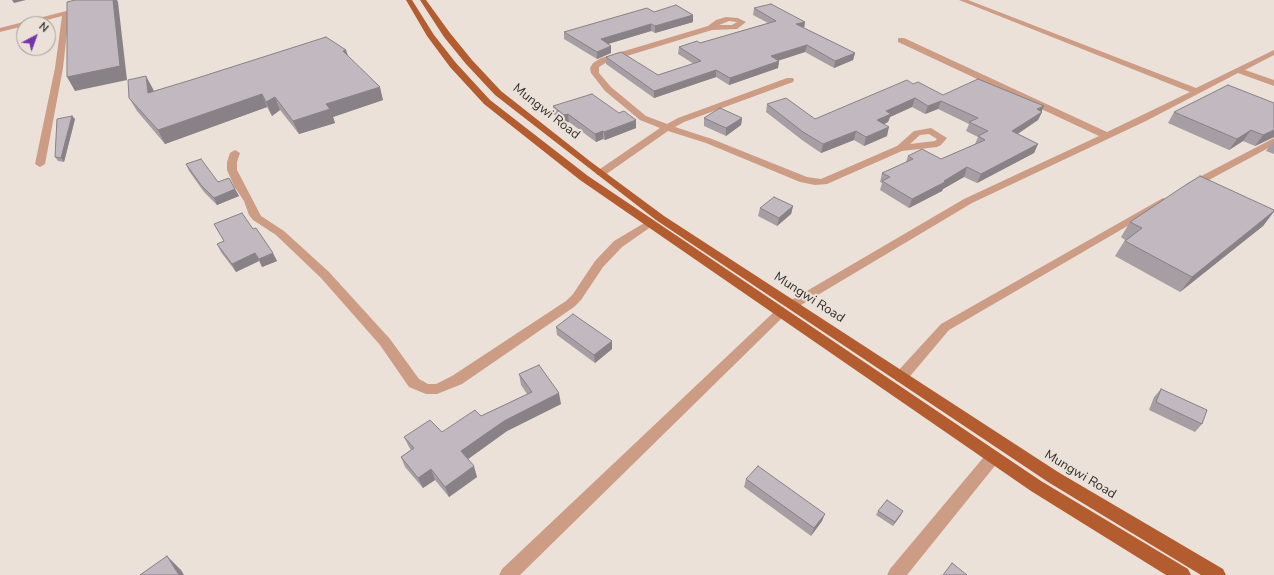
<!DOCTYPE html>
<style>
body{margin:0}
#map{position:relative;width:1274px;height:575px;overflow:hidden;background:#ebe1d9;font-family:"Nunito Sans",sans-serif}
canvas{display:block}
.north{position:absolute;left:16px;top:16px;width:40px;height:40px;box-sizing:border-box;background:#ebe1d9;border:1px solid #a19a94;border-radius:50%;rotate:41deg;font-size:11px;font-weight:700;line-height:16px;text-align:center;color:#332f2c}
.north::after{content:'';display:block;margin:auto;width:14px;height:18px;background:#7236ac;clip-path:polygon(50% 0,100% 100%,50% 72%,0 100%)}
</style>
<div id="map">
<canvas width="1274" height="575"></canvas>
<div class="north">N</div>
</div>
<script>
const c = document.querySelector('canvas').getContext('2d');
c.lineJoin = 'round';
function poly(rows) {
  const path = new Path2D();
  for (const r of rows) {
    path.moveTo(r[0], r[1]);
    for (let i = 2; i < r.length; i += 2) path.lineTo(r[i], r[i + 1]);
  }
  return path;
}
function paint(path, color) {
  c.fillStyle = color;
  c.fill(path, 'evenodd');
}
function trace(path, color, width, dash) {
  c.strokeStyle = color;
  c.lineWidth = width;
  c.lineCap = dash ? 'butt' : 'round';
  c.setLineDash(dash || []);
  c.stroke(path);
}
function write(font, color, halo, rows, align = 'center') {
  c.font = font + ' "Nunito Sans",sans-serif';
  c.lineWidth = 4;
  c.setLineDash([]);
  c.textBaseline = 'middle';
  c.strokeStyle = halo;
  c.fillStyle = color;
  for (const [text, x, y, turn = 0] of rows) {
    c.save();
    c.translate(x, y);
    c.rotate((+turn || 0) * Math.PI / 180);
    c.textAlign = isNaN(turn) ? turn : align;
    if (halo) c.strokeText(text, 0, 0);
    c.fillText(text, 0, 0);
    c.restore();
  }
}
paint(poly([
 [959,0,968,0,1196,88,1274,50,1274,55,1245,70,1274,80,1274,86,1238,73,1146,121,972,203,796,308,792,309,788,308,786,305,788,302,964,199,1099,136,898,42,898,38,904,38,1107,132,1190,92,959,0],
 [74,9,78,11,69,14,63,68,45,164,40,167,35,164,55,68,62,16,32,24,24,24,24,26,0,32,0,28,74,9],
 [726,17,738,18,746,22,737,29,712,30,607,62,599,67,599,73,611,87,646,116,667,124,678,118,787,78,793,78,794,80,793,82,684,122,675,127,712,139,807,177,821,179,897,146,914,131,931,128,947,138,941,145,937,147,902,151,827,184,815,185,800,182,706,143,668,131,605,175,597,175,596,173,597,171,660,128,640,120,605,91,591,73,590,68,593,63,601,58,708,26,716,20,726,17],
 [729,21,737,22,732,25,719,25,729,21],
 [929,134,937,139,935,141,910,144,920,135,929,134],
 [1274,138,1274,145,1194,188,1190,189,1185,186,1186,184,1274,138],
 [235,150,240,153,237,162,237,170,261,216,284,231,329,272,390,339,419,379,428,384,436,384,452,376,566,301,573,294,595,261,614,241,646,222,654,222,655,224,622,247,603,267,581,300,574,307,462,384,437,394,426,394,409,387,380,345,321,278,276,235,253,220,249,215,244,201,234,186,227,170,227,162,230,153,235,150],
 [1163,198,1167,199,1168,201,1167,203,949,330,906,381,901,382,896,381,894,377,896,373,941,324,1163,198],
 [780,309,784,310,786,313,784,316,520,575,499,575,502,569,776,310,780,309],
 [993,451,998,452,1000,457,998,462,907,575,887,575,890,569,988,452,993,451]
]), '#cd9c85');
paint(poly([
 [406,0,412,0,434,35,456,63,490,100,588,176,1041,481,1188,569,1191,575,1166,575,1031,491,580,180,484,104,450,67,427,36,406,0],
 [420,0,426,0,450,33,472,60,501,91,591,162,664,216,1058,472,1223,569,1226,575,1201,575,1048,482,656,220,495,95,466,64,444,37,420,0]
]), '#b35c2f');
paint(poly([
 [754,8,805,22,804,28,855,53,853,60,834,68,805,52,778,61,779,61,778,68,729,85,716,77,654,98,606,64,606,57,658,75,694,64,678,54,679,47,700,43,768,23,753,15],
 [654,12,693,15,693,22,655,33,651,31,608,44,611,46,611,53,597,59,564,39,564,32],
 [346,50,348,56,383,100,333,117,335,123,299,134,280,110,272,116,267,107,165,144,137,111,129,98,153,89,154,91],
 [913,84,943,95,1042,112,1038,120,1018,134,1038,144,1034,153,977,183,964,177,943,189,942,191,909,208,880,190,882,183,880,182,882,173,906,162,908,156,941,159,975,144,978,137,966,131,969,124,938,109,925,114,912,107,890,117,888,122,884,124,887,136,864,146,854,140,821,153,802,140,766,112,767,104,815,119],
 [1228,85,1274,137,1255,146,1243,141,1229,150,1168,123,1174,112],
 [553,106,636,128,605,140,603,139,596,142,569,122,565,123,553,114],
 [72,116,75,119,64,162,58,161,55,157],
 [704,118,742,118,741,125,726,136,704,126],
 [1274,140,1274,154,1266,151],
 [186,164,218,182,235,189,239,196,217,205,204,192,189,171],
 [793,206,791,214,777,226,758,216,760,208],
 [1274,210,1274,212,1263,226,1180,292,1115,256,1125,240,1121,237,1130,222],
 [214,224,253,229,277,261,262,267,259,261,236,272,221,252,217,244,224,241],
 [556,327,612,341,612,349,595,363,557,335],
 [519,374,561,404,507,431,468,459,477,477,449,497,435,480,423,488,405,467,401,457,411,450,409,447,404,437,442,432,481,416,527,394,521,385],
 [1161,389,1202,424,1195,432,1149,410,1154,397],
 [746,479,822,521,811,536,744,487],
 [878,511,901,515,893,526,876,515]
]), '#a79ea4');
paint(poly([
 [12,0,26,0,14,3],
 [113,0,117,0,118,2,127,80,75,91,67,77],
 [693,15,693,22,655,33,655,26],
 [805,22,804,28,796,24],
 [651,24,651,31,601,46,601,39],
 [807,45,805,52,770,63,771,56],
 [611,46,611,53,597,59,597,52],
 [346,50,350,63,343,51],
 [855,53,853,60,834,68,835,61],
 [779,61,778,68,729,85,730,78],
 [716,70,716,77,654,98,654,91],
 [146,76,153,89,155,106,148,93],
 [380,87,383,100,333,117,335,123,299,134,293,121,326,104],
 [262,94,267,107,165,144,158,130],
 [275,97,280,110,272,116,266,102],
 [915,98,912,107,890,117,888,122,875,129,877,120,886,111],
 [941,101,938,109,925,114,928,106],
 [1044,106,1041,113,1042,112,1038,120,1008,140,1012,131,1037,109],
 [568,114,569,122,565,123,564,115],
 [72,116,75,119,64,162,61,158],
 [742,118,741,125,726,136,726,128],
 [636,120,636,128,605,140,604,132],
 [889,127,887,136,864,146,866,137],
 [1251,130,1243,141,1229,150,1237,139],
 [1274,130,1274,137,1255,146,1263,135],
 [603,131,603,139,596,142,595,134],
 [856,131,854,140,821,153,823,144],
 [1038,144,1034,153,977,183,981,174],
 [967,167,964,177,943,189,942,191,909,208,912,199],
 [235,189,239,196,217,205,214,198],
 [793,206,791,214,777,226,779,218],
 [1274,211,1263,226,1180,292,1192,277],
 [255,253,259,261,236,272,232,264],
 [273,253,277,261,262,267,259,259],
 [612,341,612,349,595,363,594,355],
 [559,393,561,404,507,431,464,462,461,451,504,421],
 [474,466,477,477,449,497,445,487],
 [431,469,435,480,423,488,418,478],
 [903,511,901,515,893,526,895,522],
 [825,514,822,521,811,536,814,528],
 [167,556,181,570,184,575,179,575]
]), '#888186');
const building = poly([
 [75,0,113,0,120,66,67,77,67,2,75,0],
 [771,4,805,22,796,24,855,53,835,61,807,45,771,56,779,61,730,78,716,70,654,91,606,57,621,52,658,75,701,61,679,47,697,41,700,43,776,21,754,8,771,4],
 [676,5,693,15,655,26,651,24,601,39,611,46,597,52,564,32,647,8,654,12,676,5],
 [326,37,346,50,343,51,380,87,326,104,330,109,293,121,275,97,266,102,262,94,158,130,129,98,128,80,146,76,148,93,191,80,326,37],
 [978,79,1044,106,1037,109,1042,112,1012,131,1038,144,981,174,967,167,944,181,945,182,912,199,882,181,890,177,882,173,913,159,908,156,922,149,941,159,985,140,978,136,988,131,969,122,978,118,941,101,928,106,915,98,886,111,891,114,877,120,889,127,866,137,856,131,823,144,803,132,767,104,786,98,815,119,907,80,913,84,918,82,943,95,978,79],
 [1228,85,1274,103,1274,130,1263,135,1251,130,1237,139,1174,112,1228,85],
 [592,94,619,113,624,111,636,120,604,132,603,131,595,134,568,114,564,115,553,106,592,94],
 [720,108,742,118,726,128,704,118,720,108],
 [72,116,61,158,55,157,57,119,72,116],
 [201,159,218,182,229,178,235,189,214,198,201,185,186,164,201,159],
 [1200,176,1274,210,1274,211,1192,277,1125,241,1142,228,1130,222,1181,188,1200,176],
 [774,197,793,206,779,218,760,208,774,197],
 [242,213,253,229,256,228,273,253,259,259,255,253,232,264,217,244,224,241,214,224,242,213],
 [573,314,612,341,594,355,556,327,573,314],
 [539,365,559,393,504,421,461,451,474,466,445,487,431,469,418,478,401,457,414,448,404,437,430,420,442,432,475,410,481,416,532,392,519,374,539,365],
 [1161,389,1207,410,1202,424,1156,402,1161,389],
 [758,466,825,514,814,528,746,479,758,466],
 [887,500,903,511,895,522,878,511,887,500],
 [167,556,179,575,140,575,167,556],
 [952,563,967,575,943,575,952,563]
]);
paint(building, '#c2b8bf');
trace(building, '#888186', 1);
write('13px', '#332f2c', '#ebe1d9', [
 ["Mungwi Road",546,112,38],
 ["Mungwi Road",809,298,33],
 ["Mungwi Road",1080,475,31]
]);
</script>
